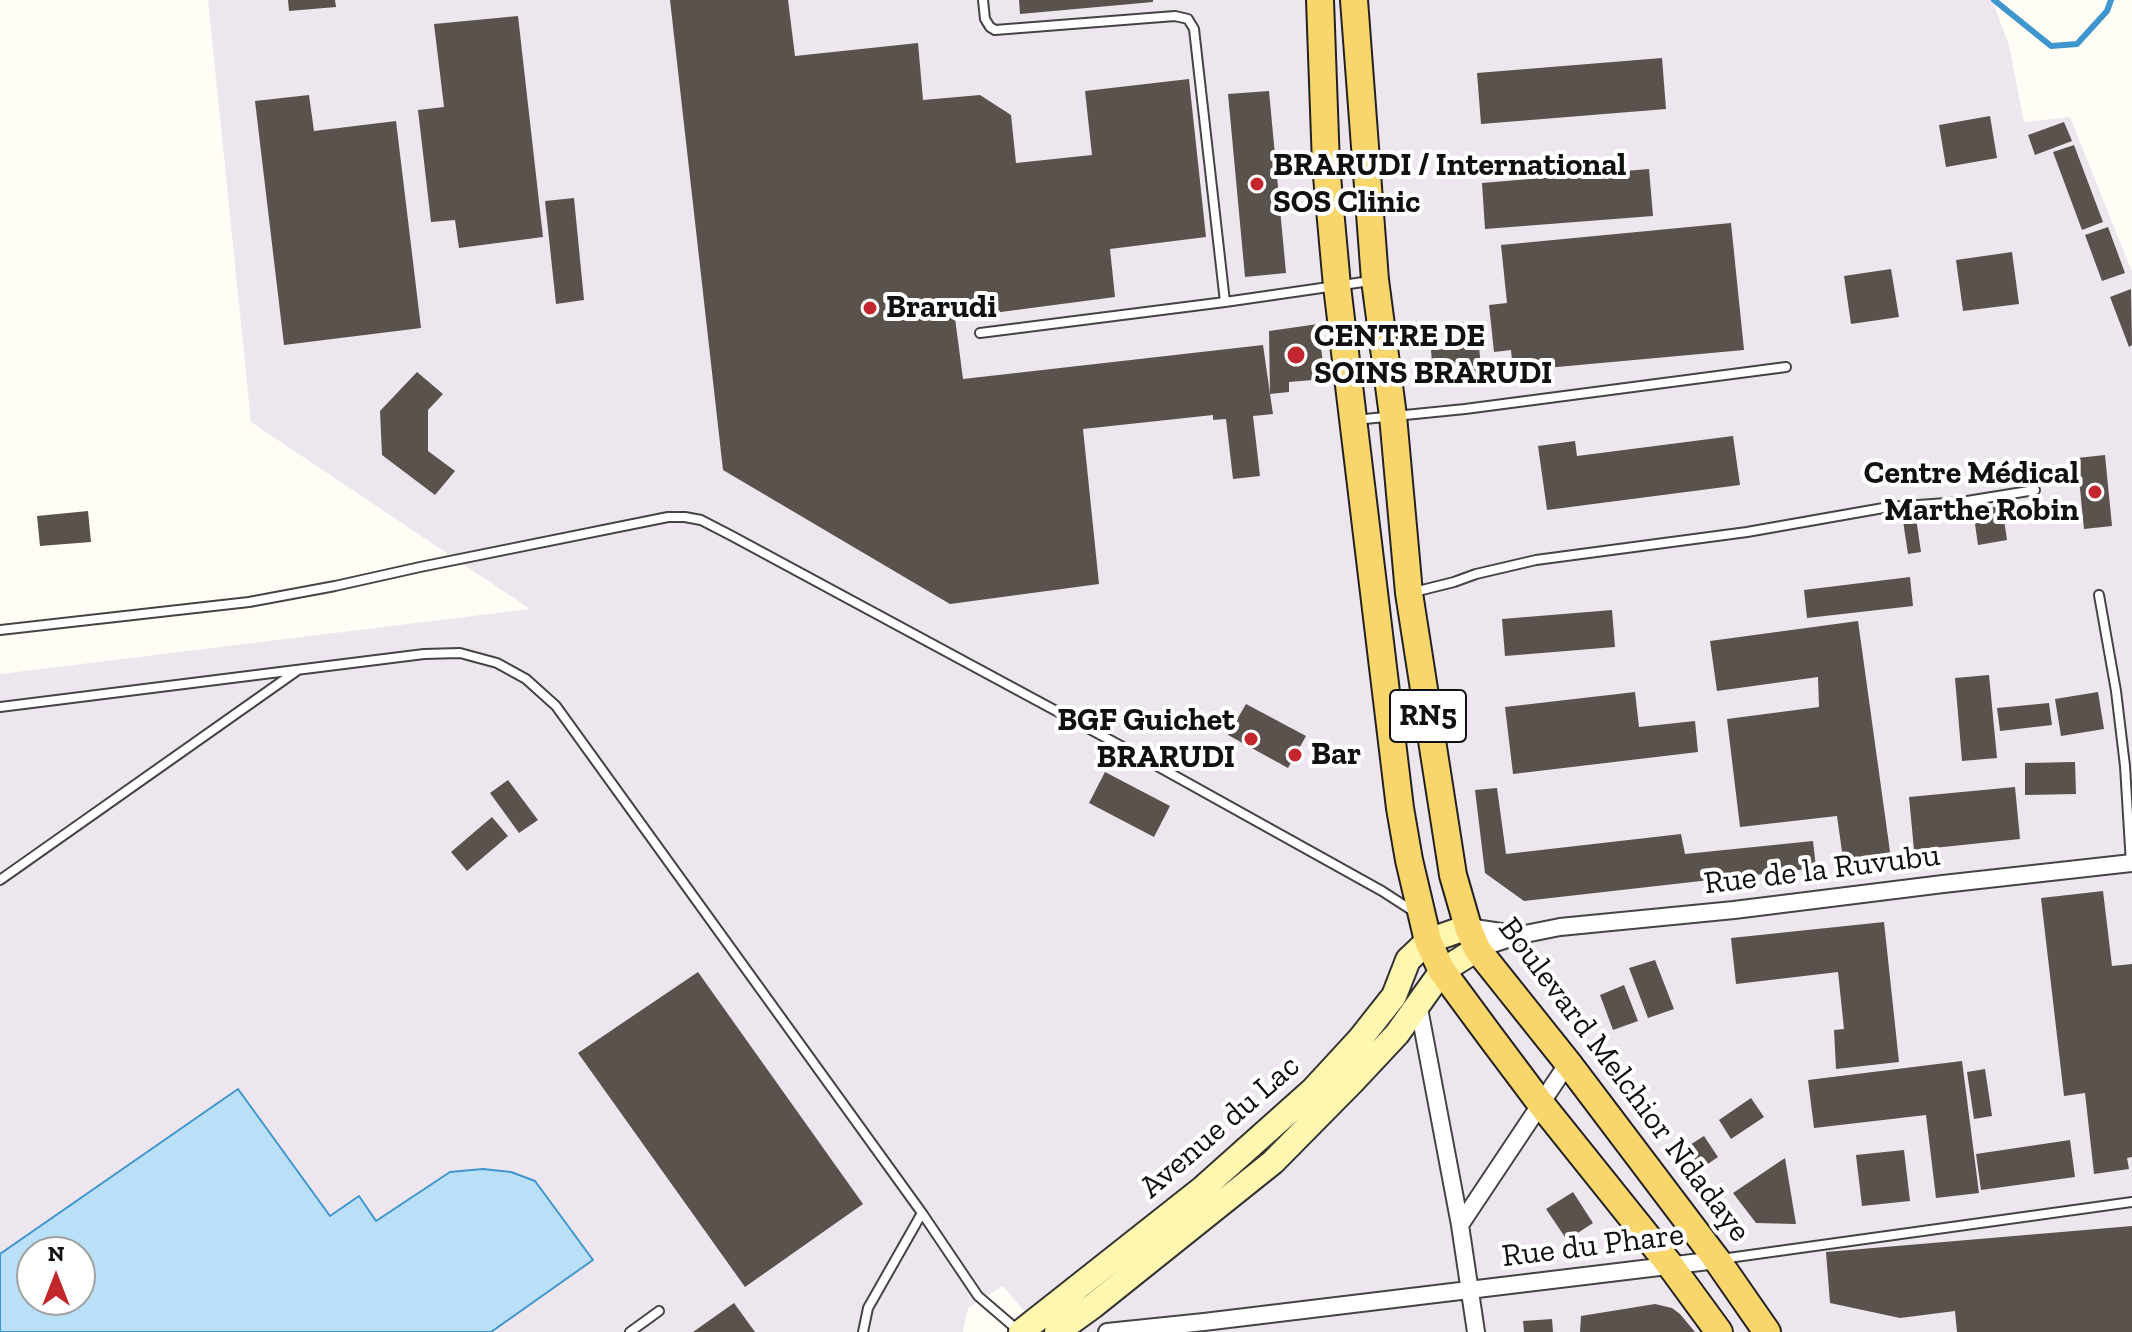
<!DOCTYPE html>
<meta charset="utf-8">
<style>
body{margin:0}
#map{position:relative;width:2132px;height:1332px;overflow:hidden;background:#fffdf5;font-family:"Zilla Slab",serif}
canvas{display:block}
.north{position:absolute;left:16px;top:1236px;width:80px;height:80px;box-sizing:border-box;background:#fff;border:2px solid #a0a0a0;border-radius:50%;rotate:0deg;font-size:22px;font-weight:700;line-height:32px;text-align:center;color:#111}
.north::after{content:'';display:block;margin:auto;width:28px;height:36px;background:#c4262e;clip-path:polygon(50% 0,100% 100%,50% 72%,0 100%)}
</style>
<div id="map">
<canvas width="2132" height="1332"></canvas>
<div class="north">N</div>
</div>
<script>
const c = document.querySelector('canvas').getContext('2d');
c.lineJoin = 'round';
function paint(path, color) {
  c.fillStyle = color;
  c.fill(path, 'evenodd');
}
function poly(rows) {
  const path = new Path2D();
  for (const r of rows) {
    path.moveTo(r[0], r[1]);
    for (let i = 2; i < r.length; i += 2) path.lineTo(r[i], r[i + 1]);
  }
  return path;
}
function trace(path, color, width, dash) {
  c.strokeStyle = color;
  c.lineWidth = width;
  c.lineCap = dash ? 'butt' : 'round';
  c.setLineDash(dash || []);
  c.stroke(path);
}
function write(font, color, halo, rows, align = 'center') {
  c.font = font + ' "Zilla Slab",serif';
  c.lineWidth = 8;
  c.setLineDash([]);
  c.textBaseline = 'middle';
  c.strokeStyle = halo;
  c.fillStyle = color;
  for (const [text, x, y, turn = 0] of rows) {
    c.save();
    c.translate(x, y);
    c.rotate((+turn || 0) * Math.PI / 180);
    c.textAlign = isNaN(turn) ? turn : align;
    if (halo) c.strokeText(text, 0, 0);
    c.fillText(text, 0, 0);
    c.restore();
  }
}
paint(poly([
 [208,0,1992,0,2009,45,2024,122,2070,117,2132,272,2132,1332,1042,1332,1003,1286,968,1308,963,1332,491,1332,593,1260,535,1181,511,1172,483,1169,450,1172,376,1221,330,1216,238,1089,0,1254,0,674,530,609,251,422]
]), '#eee6ef');
const water = poly([
 [238,1089,330,1216,359,1196,376,1221,450,1172,483,1169,511,1172,535,1181,593,1260,491,1332,0,1332,0,1254,238,1089],
 [32,1252,80,1252,80,1300,32,1300,32,1252]
]);
paint(water, '#b9e0f7');
trace(water, '#3f96cf', 2);
trace(poly([
 [1994,0,2051,46,2077,44,2107,11,2111,0]
]), '#3f96cf', 6);
paint(poly([
 [288,0,335,0,336,7,289,11],
 [670,0,788,0,795,56,918,43,923,100,980,95,1011,115,1016,163,1092,155,1085,91,1189,79,1206,237,1110,249,1115,297,955,318,963,379,1263,345,1270,394,1269,331,1318,324,1325,379,1289,382,1289,392,1270,394,1273,414,1253,416,1260,476,1233,479,1226,419,1213,420,1213,415,1083,429,1099,584,950,604,723,470],
 [1019,0,1153,0,1153,2,1020,14],
 [518,16,543,237,459,248,455,220,431,222,418,110,444,107,434,24],
 [1662,58,1666,109,1481,124,1477,73],
 [1269,91,1286,273,1245,277,1228,94],
 [309,95,314,131,396,121,421,328,284,345,255,101],
 [1990,116,1997,158,1946,167,1939,125],
 [2064,122,2072,141,2035,155,2028,135],
 [2074,145,2103,222,2082,230,2053,152],
 [1649,169,1653,216,1485,229,1482,183],
 [574,198,584,300,556,304,545,201],
 [1731,223,1744,350,1513,371,1511,350,1494,352,1489,305,1507,303,1501,245],
 [2108,227,2125,273,2102,281,2085,235],
 [2012,252,2019,304,1963,311,1956,260],
 [1891,269,1899,317,1851,324,1844,276],
 [2131,289,2132,345,2129,347,2110,297],
 [1477,322,1482,381,1434,385,1431,350,1459,348,1457,323],
 [417,372,443,394,428,410,428,451,455,471,435,495,382,455,380,411],
 [1733,436,1740,485,1547,510,1538,446,1575,441,1577,456],
 [2105,455,2112,526,2084,529,2077,458],
 [2002,506,2007,540,1978,545,1973,510],
 [88,511,91,542,40,546,37,516],
 [1916,518,1921,552,1908,554,1903,521],
 [1910,577,1913,606,1807,618,1804,590],
 [1612,610,1615,647,1505,656,1502,619],
 [1858,621,1891,859,1844,866,1837,816,1740,827,1727,719,1819,707,1818,677,1717,691,1710,641],
 [1989,675,1997,758,1962,761,1955,678],
 [1635,692,1639,727,1695,721,1698,752,1513,774,1505,707],
 [2098,692,2104,729,2061,736,2055,699],
 [2049,703,2052,725,2000,731,1997,708],
 [1246,704,1306,736,1288,768,1228,735],
 [2075,762,2076,794,2025,795,2025,763],
 [1105,772,1170,806,1154,837,1089,803],
 [508,780,538,820,519,833,490,793],
 [2015,787,2020,839,1914,850,1909,797],
 [1497,788,1506,854,1681,834,1685,854,1813,841,1816,868,1524,901,1485,873,1475,790],
 [492,817,508,836,467,871,451,852],
 [2103,891,2112,966,2132,964,2132,1157,2127,1158,2129,1169,2094,1174,2085,1093,2064,1096,2041,898],
 [1884,922,1899,1062,1836,1069,1834,1030,1844,1029,1838,972,1736,984,1731,938],
 [1655,960,1674,1009,1648,1018,1629,968],
 [698,972,863,1204,745,1287,578,1053],
 [1624,985,1638,1021,1613,1030,1600,995],
 [1962,1061,1979,1193,1936,1198,1926,1115,1814,1128,1808,1080],
 [1985,1069,1992,1116,1974,1119,1967,1072],
 [1751,1098,1764,1117,1731,1139,1719,1120],
 [1704,1136,1718,1157,1699,1170,1685,1148],
 [2070,1140,2075,1177,1981,1190,1976,1154],
 [1904,1150,1910,1201,1862,1206,1856,1155],
 [1785,1158,1796,1224,1756,1223,1733,1193],
 [1573,1192,1593,1223,1567,1240,1546,1209],
 [2132,1226,2132,1332,1957,1332,1955,1311,1900,1318,1830,1303,1826,1252],
 [734,1303,755,1332,693,1332],
 [1655,1304,1672,1308,1680,1314,1695,1332,1580,1332,1581,1316],
 [1552,1319,1553,1332,1524,1332,1523,1321]
]), '#5a524d');
const lane = poly([
 [983,0,985,19,990,27,995,30,1175,16,1188,19,1194,29,1225,302,1370,281],
 [980,333,1225,302],
 [1355,420,1465,409,1786,367],
 [1414,592,1454,582,1476,574,1536,560,1747,532,1889,507,1961,502,2035,490],
 [2099,595,2116,691,2125,766,2131,864],
 [0,630,249,602,335,586,420,567,668,517,685,517,701,520,732,536,1123,747,1382,891,1416,913],
 [0,707,424,654,460,653,497,663,526,679,556,706,922,1213,978,1296,1020,1332],
 [0,880,298,670],
 [1721,1259,2132,1202],
 [630,1332,659,1311],
 [863,1332,868,1308,922,1213]
]);
const street = poly([
 [1468,927,1514,934],
 [1477,949,1520,935,1560,927,1734,910,1943,884,2132,863],
 [1418,1003,1460,1225,1476,1332],
 [1460,1225,1568,1063],
 [1107,1332,1204,1322,1717,1260]
]);
const secondary = poly([
 [1021,1332,1202,1189,1313,1090,1360,1039,1394,996,1408,960,1428,941,1468,927],
 [1057,1332,1093,1306,1273,1162,1353,1081,1397,1034,1442,971,1477,949]
]);
const primary = poly([
 [1320,0,1326,165,1337,286,1400,808,1409,860,1428,941,1442,971,1490,1036,1541,1104,1670,1265,1719,1332],
 [1354,0,1375,280,1393,416,1409,593,1453,875,1468,927,1477,949,1568,1063,1717,1260,1767,1332]
]);
trace(lane, '#444', 12);
trace(street, '#444', 20);
trace(secondary, '#333', 28);
trace(primary, '#222', 30);
trace(lane, '#fff', 8);
trace(street, '#fff', 16);
trace(secondary, '#fff6b0', 24);
trace(primary, '#f9d66b', 26);
for (const [x, y, r, color] of [
 [1257,184,8,"#c4262e"],
 [870,308,8,"#c4262e"],
 [1296,355,10,"#c4262e"],
 [2095,492,8,"#c4262e"],
 [1251,739,8,"#c4262e"],
 [1295,755,8,"#c4262e"]
]) {
  const dot = new Path2D();
  dot.arc(x, y, r, 0, 2 * Math.PI);
  c.fillStyle = color;
  c.fill(dot);
  trace(dot, '#fff', 3);
}
for (const [x, y, w] of [
 [1428,716,76]
]) {
  const box = new Path2D();
  box.roundRect(x - w / 2, y - 26, w, 52, 6);
  c.fillStyle = '#fff';
  c.fill(box);
  trace(box, '#111', 2);
}
write('bold 30px', '#111', null, [
 ["RN5",1428,716]
]);
write('bold 32px', '#111', '#fff', [
 ["BRARUDI / International",1273,166],
 ["SOS Clinic",1273,203],
 ["Brarudi",886,308],
 ["CENTRE DE",1314,337],
 ["SOINS BRARUDI",1314,374],
 ["Centre Médical",2079,474,"right"],
 ["Marthe Robin",2079,511,"right"],
 ["BGF Guichet",1235,721,"right"],
 ["BRARUDI",1235,758,"right"],
 ["Bar",1311,755]
], 'left');
write('32px', '#111', '#fff', [
 ["Rue de la Ruvubu",1822,870,-7],
 ["Boulevard Melchior Ndadaye",1624,1080,53],
 ["Avenue du Lac",1220,1127,-41],
 ["Rue du Phare",1593,1246,-7]
]);
</script>
